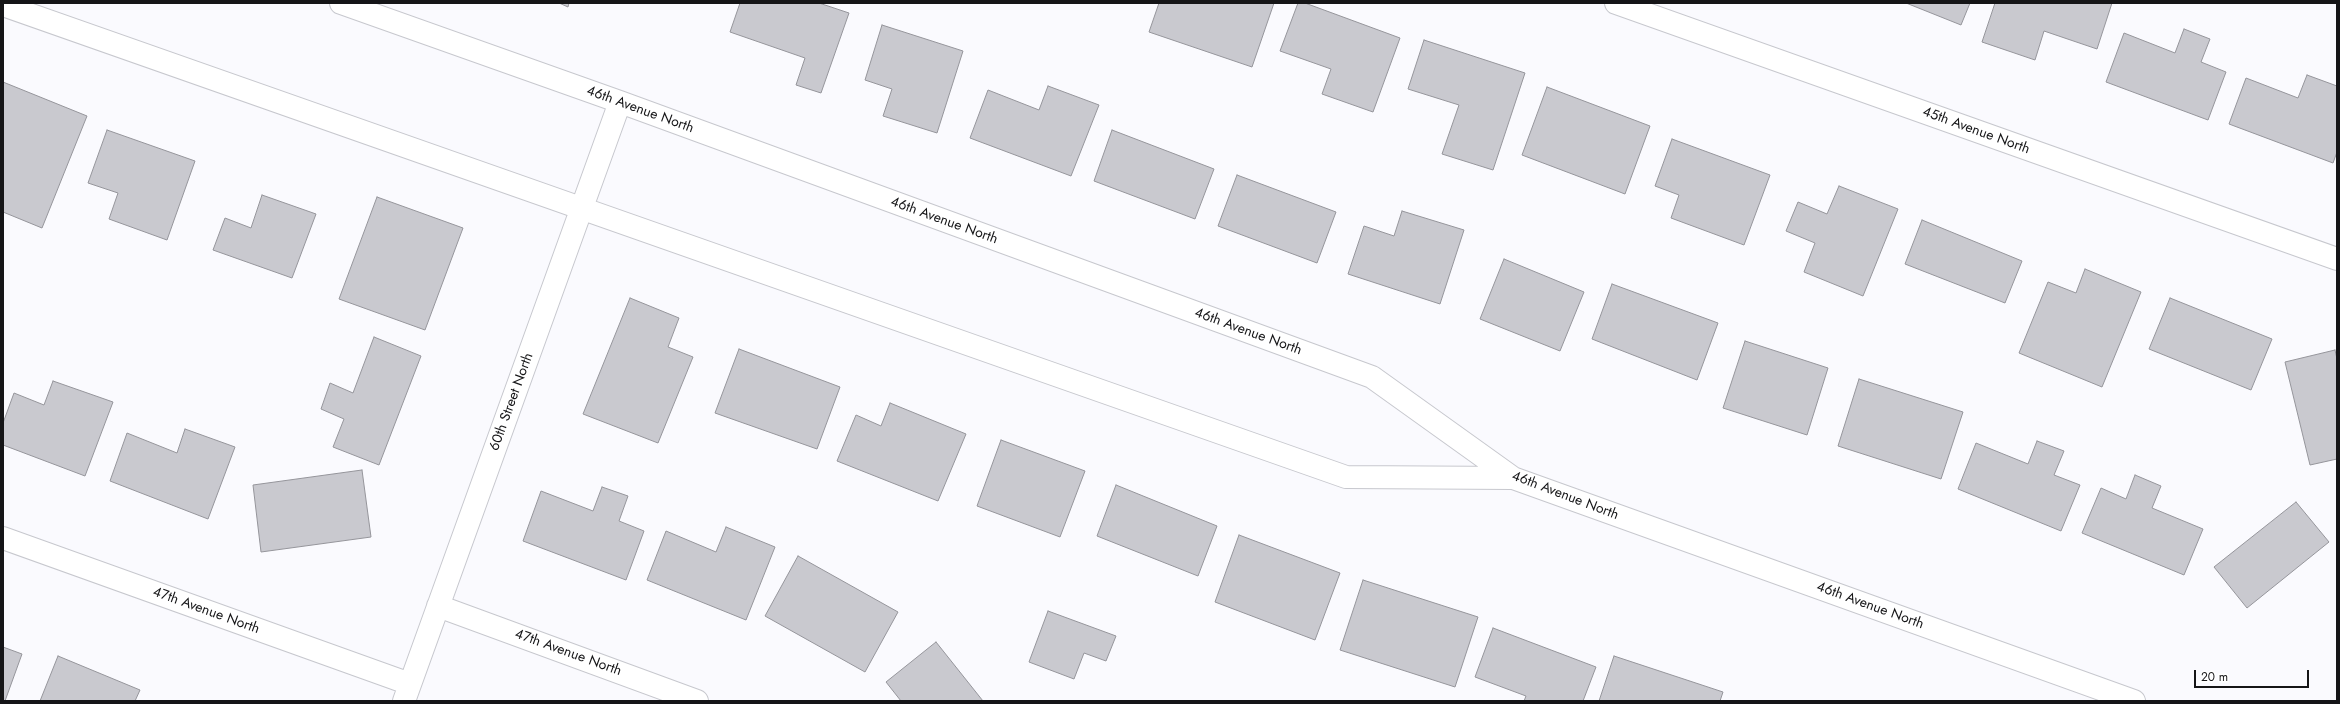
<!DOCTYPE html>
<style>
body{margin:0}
#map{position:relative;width:2340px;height:704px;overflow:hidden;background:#fafafe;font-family:Jost,sans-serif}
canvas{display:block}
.frame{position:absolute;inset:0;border:4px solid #151517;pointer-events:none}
.scale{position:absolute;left:2194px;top:670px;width:115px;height:18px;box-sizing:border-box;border:2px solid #151517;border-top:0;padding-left:5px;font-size:12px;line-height:14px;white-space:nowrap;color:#151517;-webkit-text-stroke:3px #fff;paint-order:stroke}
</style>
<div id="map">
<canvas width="2340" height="704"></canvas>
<div class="frame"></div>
<div class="scale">20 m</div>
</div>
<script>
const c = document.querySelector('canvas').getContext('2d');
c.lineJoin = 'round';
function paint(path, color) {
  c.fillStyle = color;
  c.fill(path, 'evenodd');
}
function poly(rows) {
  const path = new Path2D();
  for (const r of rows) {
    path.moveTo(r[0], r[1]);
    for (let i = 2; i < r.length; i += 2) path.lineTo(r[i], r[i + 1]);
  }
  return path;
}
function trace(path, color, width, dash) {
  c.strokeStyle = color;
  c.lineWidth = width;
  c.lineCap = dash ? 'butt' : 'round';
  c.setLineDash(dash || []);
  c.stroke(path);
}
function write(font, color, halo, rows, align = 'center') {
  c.font = font + ' Jost,sans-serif';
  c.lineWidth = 3;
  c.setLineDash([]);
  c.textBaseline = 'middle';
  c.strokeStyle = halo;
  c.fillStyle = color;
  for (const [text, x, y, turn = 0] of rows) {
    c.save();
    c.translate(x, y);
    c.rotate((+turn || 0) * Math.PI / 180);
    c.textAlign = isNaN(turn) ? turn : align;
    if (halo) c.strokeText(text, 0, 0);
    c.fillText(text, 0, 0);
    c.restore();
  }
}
const building = poly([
 [559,3,569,3,568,7,559,3],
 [740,3,819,3,849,13,821,93,796,85,805,58,730,32,740,3],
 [1159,3,1274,3,1252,67,1149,32,1159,3],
 [1298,3,1305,3,1400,38,1373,112,1322,94,1331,69,1280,51,1298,3],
 [1906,3,1970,3,1961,25,1906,3],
 [1995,3,2112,3,2097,49,2044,31,2035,60,1982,42,1995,3],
 [882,25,963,51,937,133,883,116,892,89,865,80,882,25],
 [2184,29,2210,39,2201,62,2226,72,2208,120,2106,82,2124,33,2175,53,2184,29],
 [1424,40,1525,73,1493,170,1442,154,1459,105,1408,89,1424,40],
 [2307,75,2337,86,2337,152,2333,163,2229,124,2246,78,2298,98,2307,75],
 [3,82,87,116,42,228,3,212,3,82],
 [1048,86,1099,105,1071,176,970,138,988,90,1039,110,1048,86],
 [1547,87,1650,126,1625,194,1522,155,1547,87],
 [107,130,195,161,167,240,109,219,118,193,88,183,107,130],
 [1112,130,1214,169,1195,219,1094,181,1112,130],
 [1672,139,1770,175,1744,245,1671,218,1679,195,1655,186,1672,139],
 [1237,175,1336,212,1317,263,1218,226,1237,175],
 [1839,186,1898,209,1863,296,1804,272,1815,243,1786,231,1798,202,1827,214,1839,186],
 [262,195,316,214,292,278,213,250,225,218,251,228,262,195],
 [377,197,463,228,425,330,339,299,377,197],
 [1402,211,1464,230,1440,304,1348,274,1364,226,1394,236,1402,211],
 [1922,220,2022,261,2005,303,1905,264,1922,220],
 [1504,259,1584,292,1560,351,1480,319,1504,259],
 [2085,269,2141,292,2102,387,2019,353,2048,282,2076,293,2085,269],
 [1612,284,1718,323,1697,380,1592,339,1612,284],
 [630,298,679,318,668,347,693,357,658,443,583,414,630,298],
 [2170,298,2272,339,2251,390,2149,349,2170,298],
 [374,337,421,356,379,465,333,447,344,419,321,409,330,383,353,393,374,337],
 [1745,341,1828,368,1807,435,1723,408,1745,341],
 [739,349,840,387,817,449,715,413,739,349],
 [2335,350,2337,359,2337,459,2310,465,2285,362,2335,350],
 [1859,379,1963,412,1941,479,1838,446,1859,379],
 [53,381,113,402,85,476,3,445,3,423,14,393,44,405,53,381],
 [890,403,966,434,938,501,837,461,856,415,881,426,890,403],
 [185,429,235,447,208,519,110,481,127,433,177,453,185,429],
 [1001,440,1085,471,1060,537,977,506,1001,440],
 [2037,441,2064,451,2054,475,2080,485,2061,531,1958,489,1976,443,2028,464,2037,441],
 [362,470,371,537,261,552,253,485,362,470],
 [2135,475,2161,486,2152,508,2203,529,2184,575,2082,533,2101,488,2126,499,2135,475],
 [1116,485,1217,526,1198,576,1097,536,1116,485],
 [602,487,628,496,619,521,644,531,626,580,523,541,541,491,593,511,602,487],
 [2296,502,2329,542,2247,608,2214,567,2296,502],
 [726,527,775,547,746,620,647,580,666,531,716,552,726,527],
 [1239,535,1340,573,1315,640,1215,602,1239,535],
 [798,556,898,612,865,672,765,616,798,556],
 [1363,580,1478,617,1455,687,1340,650,1363,580],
 [1048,611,1116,636,1106,661,1084,653,1074,679,1029,662,1048,611],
 [1493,628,1596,667,1583,701,1524,701,1526,696,1475,677,1493,628],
 [936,642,983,701,901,701,886,682,936,642],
 [3,647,22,654,5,701,3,701,3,647],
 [58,656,140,690,135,701,40,701,58,656],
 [1614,656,1723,692,1720,701,1599,701,1614,656]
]);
paint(building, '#c9c9cf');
trace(building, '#95959b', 1);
const minor = poly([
 [341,3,620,102,1372,377,1513,478,2134,701],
 [1616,3,2337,259],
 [3,5,1346,477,1513,478],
 [3,538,410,684],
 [438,606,697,701],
 [404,701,620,102]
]);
trace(minor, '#c7c8ce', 24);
trace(minor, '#fff', 22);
write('14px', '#151517', '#fff', [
 ["46th Avenue North",640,110,20],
 ["45th Avenue North",1976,131,20],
 ["46th Avenue North",944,221,20],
 ["46th Avenue North",1248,332,20],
 ["60th Street North",512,402,-70],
 ["46th Avenue North",1565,496,21],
 ["46th Avenue North",1870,606,20],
 ["47th Avenue North",206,611,20],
 ["47th Avenue North",568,653,20]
]);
</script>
